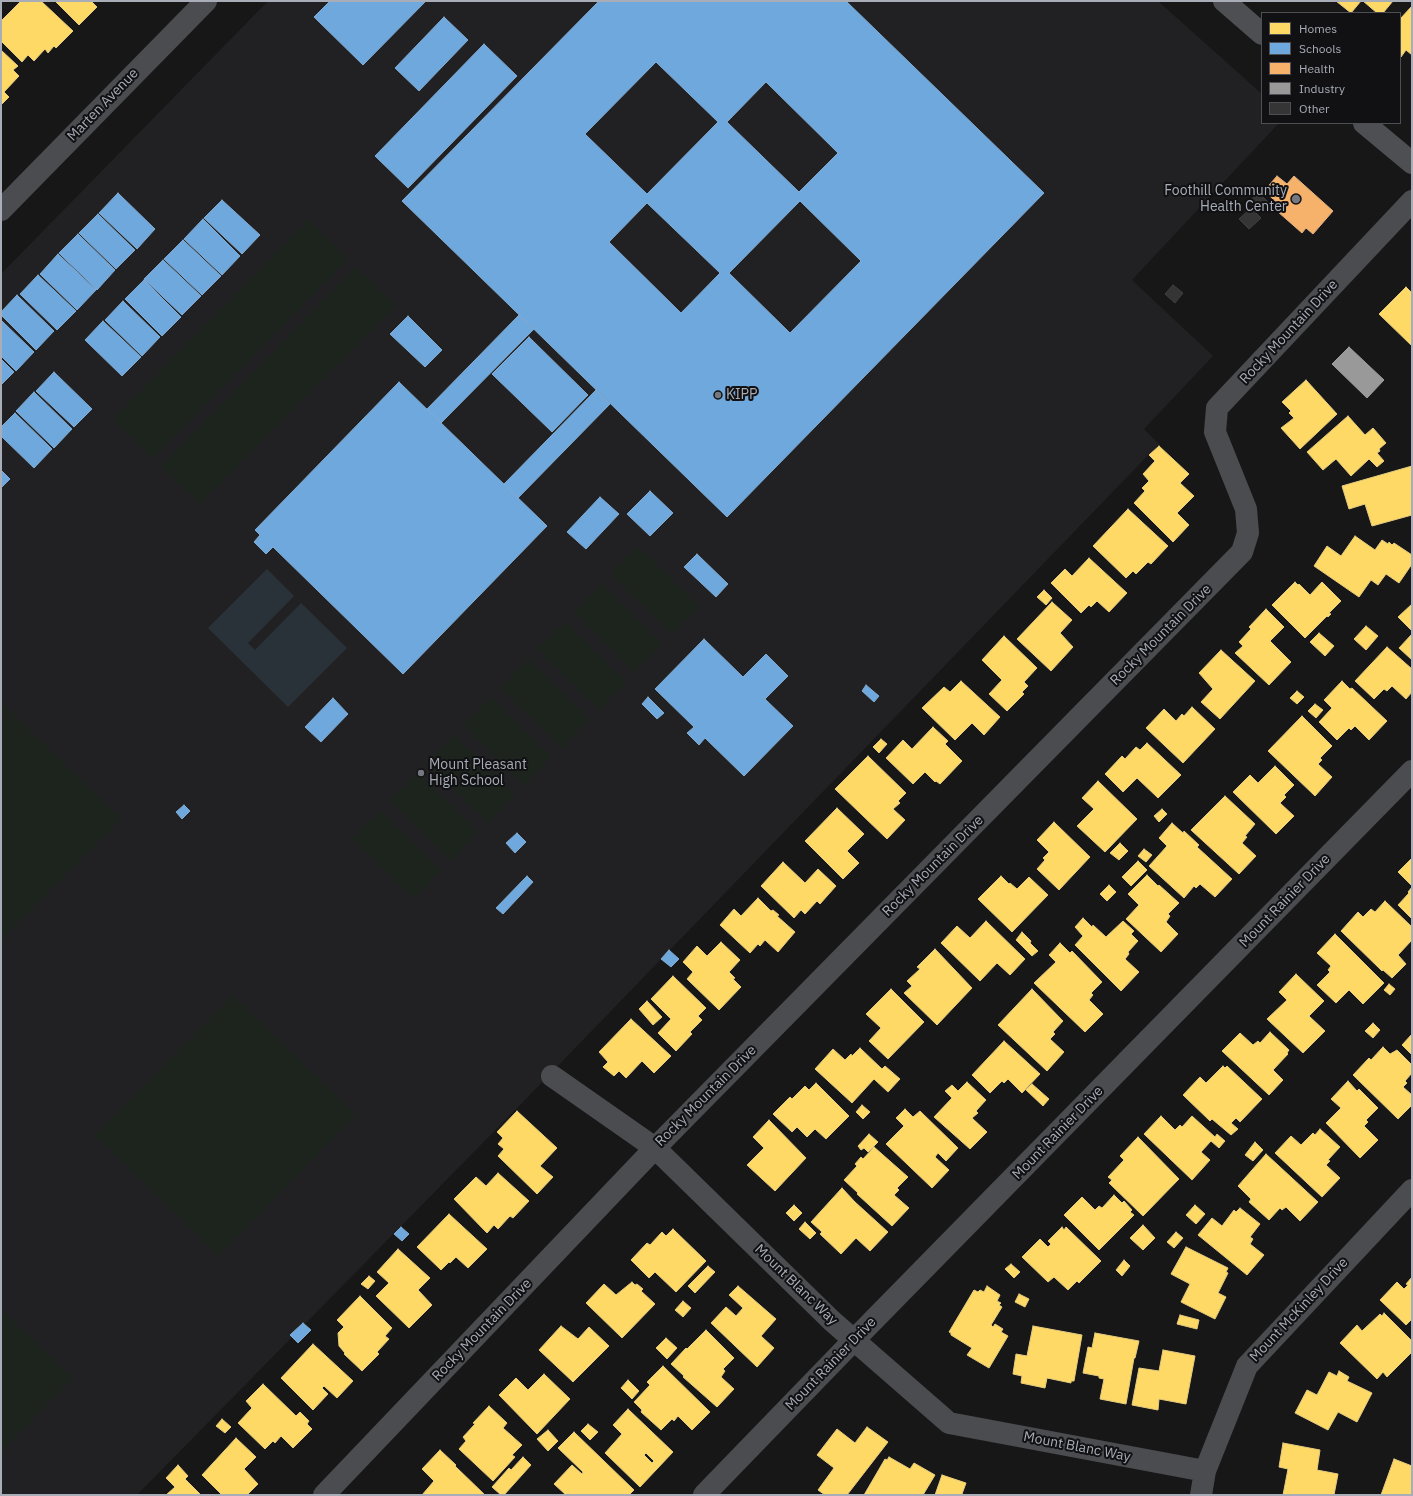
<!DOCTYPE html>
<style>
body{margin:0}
#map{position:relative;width:1413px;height:1496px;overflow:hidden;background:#171717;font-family:"IBM Plex Sans",sans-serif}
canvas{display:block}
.frame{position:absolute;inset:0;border:2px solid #a8adb8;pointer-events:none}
.legend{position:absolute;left:1261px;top:12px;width:140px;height:112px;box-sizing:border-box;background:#111113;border:1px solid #4d4f55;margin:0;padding:5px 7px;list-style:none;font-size:12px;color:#a8adb8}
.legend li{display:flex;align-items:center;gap:8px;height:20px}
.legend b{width:20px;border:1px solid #4d4f55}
</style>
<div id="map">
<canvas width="1413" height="1496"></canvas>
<div class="frame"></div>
<ul class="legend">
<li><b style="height:11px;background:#ffd966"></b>Homes</li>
<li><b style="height:11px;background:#6fa8dc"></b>Schools</li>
<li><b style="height:11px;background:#f6b26b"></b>Health</li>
<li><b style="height:11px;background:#999"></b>Industry</li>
<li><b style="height:11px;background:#353536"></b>Other</li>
</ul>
</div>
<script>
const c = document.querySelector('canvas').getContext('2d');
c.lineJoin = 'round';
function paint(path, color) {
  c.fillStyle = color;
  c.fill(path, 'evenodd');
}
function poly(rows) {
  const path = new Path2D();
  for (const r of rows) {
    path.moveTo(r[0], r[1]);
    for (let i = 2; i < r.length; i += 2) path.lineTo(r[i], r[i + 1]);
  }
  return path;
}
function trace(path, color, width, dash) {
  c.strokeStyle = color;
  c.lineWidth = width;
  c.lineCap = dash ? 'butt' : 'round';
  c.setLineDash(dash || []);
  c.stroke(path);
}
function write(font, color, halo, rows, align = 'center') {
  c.font = font + ' "IBM Plex Sans",sans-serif';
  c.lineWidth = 4;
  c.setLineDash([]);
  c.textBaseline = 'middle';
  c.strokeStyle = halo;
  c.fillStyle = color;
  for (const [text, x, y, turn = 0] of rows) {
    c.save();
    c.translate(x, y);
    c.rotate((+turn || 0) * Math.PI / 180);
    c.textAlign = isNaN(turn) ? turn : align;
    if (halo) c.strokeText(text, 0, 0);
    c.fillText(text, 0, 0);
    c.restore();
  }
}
paint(poly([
 [268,1,1158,1,1262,94,1262,123,1279,123,1132,280,1213,356,1144,429,1159,444,523,1102,137,1495,1,1495,1,274]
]), '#212123');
paint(poly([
 [308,220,348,259,153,458,113,419],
 [356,267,395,306,331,372,302,344,330,372,200,504,161,466],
 [638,546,699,606,672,634,610,574],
 [602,584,662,644,635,672,574,612],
 [565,622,626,682,599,710,537,649],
 [528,659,589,719,562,748,500,688],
 [491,697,551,757,524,785,463,725],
 [1,702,121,819,1,940],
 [454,735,515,795,488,823,426,763],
 [418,772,478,832,451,861,390,801],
 [380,811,441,870,414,899,352,839],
 [233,995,356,1115,218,1256,95,1135],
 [1,1309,73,1378,1,1452]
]), '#1d241e');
paint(poly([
 [267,569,294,596,248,643,255,650,301,603,347,648,288,707,208,628]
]), '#2a3239');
const homes = poly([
 [21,1,41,1,73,31,56,48,54,46,48,53,45,49,34,61,28,55,22,62,1,41,1,21,21,1],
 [55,1,91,1,97,7,79,25,55,1],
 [1336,1,1361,1,1351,13,1336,1],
 [1363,1,1393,1,1383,13,1377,13,1363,1],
 [1412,6,1412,55,1406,50,1401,57,1400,19,1412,6],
 [1,50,18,66,13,70,19,76,4,92,9,97,1,105,1,50],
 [1406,287,1412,293,1412,346,1379,314,1406,287],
 [1306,380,1337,414,1300,449,1281,428,1294,418,1289,413,1291,411,1282,402,1306,380],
 [1348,416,1365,435,1373,428,1386,443,1379,449,1380,451,1377,453,1384,461,1377,467,1369,459,1351,476,1336,459,1323,470,1307,452,1348,416],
 [1159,446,1189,474,1180,483,1194,496,1177,513,1189,525,1173,542,1134,503,1145,491,1142,488,1149,481,1143,474,1155,461,1149,455,1159,446],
 [1412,466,1412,515,1372,526,1365,504,1349,509,1342,486,1412,466],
 [1128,509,1168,546,1151,564,1148,562,1136,574,1133,571,1126,578,1093,546,1128,509],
 [1355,536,1375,550,1382,540,1388,544,1389,542,1392,545,1394,543,1412,555,1412,564,1399,583,1386,574,1378,585,1371,580,1359,597,1314,566,1327,546,1341,556,1355,536],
 [1089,558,1127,593,1109,612,1097,601,1091,607,1089,605,1081,613,1051,583,1065,569,1072,576,1089,558],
 [1295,582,1298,585,1299,584,1310,595,1322,582,1341,601,1329,613,1331,614,1328,617,1327,616,1305,638,1272,605,1295,582],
 [1044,590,1052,598,1046,605,1037,597,1044,590],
 [1052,602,1072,620,1060,633,1073,647,1051,671,1017,639,1052,602],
 [1412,604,1412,631,1398,617,1412,604],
 [1266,609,1284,627,1270,641,1291,662,1269,685,1235,653,1243,646,1239,642,1251,629,1249,627,1266,609],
 [1366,626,1378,636,1366,650,1354,639,1366,626],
 [1319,633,1334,646,1325,656,1310,642,1319,633],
 [1412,634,1412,660,1399,648,1412,634],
 [1004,636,1037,668,1024,682,1028,686,1022,692,1024,694,1007,711,989,694,1002,680,982,660,1004,636],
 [1387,647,1412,669,1412,692,1406,699,1392,686,1387,691,1384,689,1374,699,1355,681,1387,647],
 [1221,650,1255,681,1220,719,1201,702,1213,689,1199,673,1221,650],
 [961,681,1000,717,984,735,972,723,955,740,922,708,944,687,950,692,961,681],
 [1342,681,1350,689,1352,688,1387,721,1369,740,1355,726,1351,730,1349,728,1337,740,1319,722,1332,708,1324,700,1342,681],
 [1297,691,1304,697,1297,704,1290,698,1297,691],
 [1315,704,1323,710,1316,718,1308,711,1315,704],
 [1192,707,1215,729,1183,763,1146,728,1164,709,1176,721,1182,714,1184,716,1192,707],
 [1302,716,1332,746,1320,758,1322,760,1318,764,1332,777,1315,796,1268,751,1302,716],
 [933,727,948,741,945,744,962,761,940,784,936,781,935,782,925,772,913,784,886,758,903,740,912,749,933,727],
 [881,739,887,744,879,753,873,747,881,739],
 [1147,743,1181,775,1158,798,1137,778,1123,792,1105,774,1122,756,1125,759,1136,747,1140,750,1147,743],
 [868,756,906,793,898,801,900,803,893,809,905,820,887,839,835,789,868,756],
 [1275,766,1294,785,1284,795,1286,797,1280,803,1294,816,1276,834,1233,792,1250,775,1258,783,1275,766],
 [1098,781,1137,819,1105,852,1077,826,1094,809,1082,798,1098,781],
 [1225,796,1255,824,1245,836,1247,837,1242,843,1256,856,1239,874,1191,830,1225,796],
 [837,808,864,834,847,851,859,863,843,879,805,841,837,808],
 [1162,809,1167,814,1159,822,1154,816,1162,809],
 [1054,822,1090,857,1059,890,1037,869,1045,860,1043,858,1049,852,1037,840,1054,822],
 [1172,823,1183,833,1184,831,1199,845,1197,847,1232,879,1215,897,1200,884,1196,888,1194,886,1184,898,1149,866,1167,846,1159,838,1172,823],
 [1120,843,1128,851,1119,860,1110,853,1120,843],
 [1144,849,1152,855,1146,862,1138,856,1144,849],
 [1412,858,1412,886,1398,872,1412,858],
 [1138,861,1147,870,1131,886,1122,877,1138,861],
 [783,862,805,883,818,869,836,886,820,904,817,901,805,914,801,910,794,918,761,886,783,862],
 [1147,875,1158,886,1159,885,1179,903,1168,914,1170,916,1166,922,1178,934,1161,952,1126,919,1139,905,1128,894,1147,875],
 [1001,876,1009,884,1010,883,1017,889,1029,877,1048,895,1012,932,978,899,1001,876],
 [1109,885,1116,892,1107,901,1100,894,1109,885],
 [1412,887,1412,919,1398,905,1409,893,1408,892,1412,887],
 [758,898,771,911,773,910,779,915,777,916,795,932,778,952,765,940,760,946,758,944,750,953,720,925,734,909,741,916,758,898],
 [1385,901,1412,927,1412,940,1398,955,1406,964,1392,978,1383,970,1382,971,1341,931,1358,912,1363,917,1371,909,1375,912,1385,901],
 [1083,918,1092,927,1093,925,1106,937,1123,921,1134,931,1131,934,1138,941,1128,952,1129,954,1125,959,1139,972,1121,991,1075,945,1083,936,1075,927,1083,918],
 [986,921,1025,959,1010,975,997,963,980,981,941,943,957,926,970,938,986,921],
 [1022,932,1031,941,1030,943,1038,951,1032,956,1016,940,1022,932],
 [1335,934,1384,983,1363,1004,1349,990,1336,1003,1317,985,1330,972,1328,970,1331,966,1317,953,1335,934],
 [721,942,740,960,729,972,735,978,733,979,741,987,719,1010,687,979,693,972,683,962,697,946,707,956,721,942],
 [1060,943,1070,953,1072,951,1102,982,1091,993,1093,995,1089,1000,1103,1014,1085,1032,1034,983,1056,962,1049,955,1060,943],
 [935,949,972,988,937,1025,904,993,912,986,907,981,920,969,917,967,935,949],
 [1296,974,1324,1001,1309,1016,1325,1031,1303,1053,1267,1019,1287,1000,1279,992,1296,974],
 [673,976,706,1008,698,1016,702,1020,690,1032,692,1034,676,1051,658,1033,671,1019,651,999,673,976],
 [1389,984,1395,989,1390,995,1384,990,1389,984],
 [891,989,924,1022,888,1059,869,1041,881,1028,866,1014,891,989],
 [1032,989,1063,1021,1053,1032,1055,1034,1050,1039,1064,1052,1047,1071,998,1025,1032,989],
 [647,1001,662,1017,653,1025,639,1009,647,1001],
 [631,1019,671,1056,654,1073,642,1061,626,1078,619,1071,614,1076,603,1067,608,1062,599,1052,631,1019],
 [1373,1023,1380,1030,1373,1038,1365,1031,1373,1023],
 [1270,1032,1289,1050,1287,1053,1288,1054,1273,1070,1283,1080,1269,1095,1222,1051,1240,1033,1253,1045,1258,1041,1260,1043,1270,1032],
 [1412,1034,1412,1055,1402,1045,1412,1034],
 [1004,1041,1040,1074,1022,1093,1008,1079,1004,1083,1002,1081,990,1093,972,1075,1004,1041],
 [1383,1047,1390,1054,1397,1050,1412,1065,1412,1073,1405,1081,1407,1083,1403,1087,1412,1095,1412,1105,1398,1119,1353,1075,1369,1058,1371,1060,1383,1047],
 [860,1048,882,1069,885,1066,900,1079,888,1092,874,1079,852,1103,815,1069,833,1049,845,1060,851,1054,852,1056,860,1048],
 [1223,1066,1225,1068,1227,1066,1262,1099,1240,1122,1236,1118,1231,1123,1238,1129,1231,1135,1212,1119,1210,1121,1183,1095,1200,1077,1206,1083,1223,1066],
 [1348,1081,1357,1091,1359,1089,1378,1108,1366,1120,1368,1122,1364,1126,1378,1140,1360,1158,1326,1123,1341,1108,1331,1099,1348,1081],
 [967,1082,986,1100,976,1111,978,1113,972,1118,987,1132,970,1149,934,1117,952,1098,945,1091,952,1085,958,1091,967,1082],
 [816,1083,849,1116,826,1139,815,1129,807,1137,797,1127,792,1132,773,1114,790,1097,792,1099,805,1086,809,1090,816,1083],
 [1032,1084,1049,1099,1043,1106,1026,1090,1032,1084],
 [862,1105,870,1112,863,1119,856,1112,862,1105],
 [905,1109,913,1117,920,1111,958,1148,946,1161,938,1153,935,1157,949,1170,932,1188,886,1144,904,1126,896,1118,905,1109],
 [517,1111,557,1148,540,1166,553,1177,537,1194,498,1156,504,1149,498,1144,503,1138,497,1132,517,1111],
 [1161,1116,1175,1130,1180,1125,1182,1127,1192,1116,1215,1137,1217,1134,1225,1141,1219,1148,1211,1141,1201,1152,1210,1160,1192,1180,1144,1134,1161,1116],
 [769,1120,806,1158,775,1191,747,1165,764,1148,753,1137,769,1120],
 [1320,1129,1340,1147,1328,1160,1330,1161,1326,1165,1340,1178,1322,1197,1275,1153,1291,1136,1301,1145,1313,1133,1315,1135,1320,1129],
 [869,1134,878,1142,868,1152,864,1148,861,1150,858,1146,869,1134],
 [1138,1137,1179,1179,1143,1216,1109,1183,1112,1180,1108,1177,1124,1160,1120,1156,1138,1137],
 [1255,1142,1263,1150,1253,1161,1245,1155,1255,1142],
 [874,1147,908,1177,897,1188,899,1190,894,1195,909,1208,892,1226,857,1194,858,1193,844,1180,857,1166,855,1164,861,1157,863,1159,874,1147],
 [1266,1154,1318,1202,1300,1221,1286,1207,1282,1210,1280,1208,1269,1220,1249,1202,1251,1199,1238,1186,1266,1154],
 [498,1173,529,1201,513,1218,510,1216,498,1229,494,1225,487,1233,454,1199,476,1177,486,1186,498,1173],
 [842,1188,855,1202,888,1232,870,1251,856,1238,841,1254,820,1234,822,1232,811,1222,842,1188],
 [1114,1195,1122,1203,1124,1201,1132,1210,1130,1212,1134,1215,1099,1250,1064,1215,1082,1197,1095,1210,1099,1206,1102,1208,1114,1195],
 [794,1205,802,1213,794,1221,786,1213,794,1205],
 [1195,1205,1205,1214,1196,1224,1186,1215,1195,1205],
 [1240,1208,1260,1224,1250,1237,1253,1239,1250,1244,1264,1255,1247,1275,1198,1235,1212,1218,1222,1226,1234,1210,1236,1212,1240,1208],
 [449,1214,487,1249,468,1268,456,1257,450,1263,449,1262,441,1270,417,1247,449,1214],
 [805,1222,816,1233,810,1239,799,1229,805,1222],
 [1143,1225,1155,1238,1143,1250,1130,1238,1143,1225],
 [1062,1227,1064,1230,1066,1227,1101,1261,1079,1283,1077,1281,1068,1290,1054,1277,1048,1282,1022,1257,1040,1239,1048,1247,1051,1244,1048,1241,1062,1227],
 [673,1229,706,1261,676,1292,655,1272,649,1278,631,1260,647,1243,650,1245,662,1232,666,1236,673,1229],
 [1176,1232,1183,1238,1174,1248,1167,1242,1176,1232],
 [1186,1247,1228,1268,1226,1272,1228,1273,1218,1293,1226,1297,1215,1319,1181,1302,1190,1284,1171,1274,1186,1247],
 [398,1249,430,1278,418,1290,432,1305,409,1328,376,1296,389,1283,377,1272,398,1249],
 [1124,1260,1130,1266,1122,1276,1116,1270,1124,1260],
 [1011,1264,1020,1272,1014,1278,1005,1269,1011,1264],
 [708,1266,715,1272,695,1293,688,1286,708,1266],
 [369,1276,375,1281,368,1289,361,1284,369,1276],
 [1412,1277,1412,1319,1406,1325,1380,1300,1397,1282,1404,1289,1408,1285,1406,1284,1412,1277],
 [632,1282,635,1285,637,1284,643,1289,641,1291,655,1304,622,1338,586,1303,604,1284,616,1295,632,1282],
 [738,1286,776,1319,761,1336,774,1348,757,1367,711,1323,726,1307,736,1316,743,1308,729,1295,738,1286],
 [987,1286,1000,1295,997,1301,1001,1303,999,1305,1002,1307,991,1325,993,1327,995,1324,1003,1329,1001,1332,1008,1336,989,1368,967,1355,972,1348,951,1335,951,1333,949,1332,974,1290,978,1292,980,1290,984,1292,987,1286],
 [1019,1294,1029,1299,1025,1307,1015,1302,1019,1294],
 [360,1296,392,1328,385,1336,389,1339,377,1352,379,1354,362,1371,344,1354,345,1353,339,1346,338,1333,344,1327,337,1320,360,1296],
 [683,1301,691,1308,683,1317,675,1310,683,1301],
 [1384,1313,1412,1341,1412,1352,1387,1377,1383,1372,1377,1379,1340,1343,1357,1325,1362,1331,1380,1314,1382,1316,1384,1313],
 [1180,1315,1199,1320,1197,1329,1177,1324,1180,1315],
 [561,1326,578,1339,589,1327,609,1346,573,1382,539,1350,561,1326],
 [1033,1326,1082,1335,1074,1381,1071,1381,1071,1383,1047,1378,1045,1388,1021,1383,1022,1376,1013,1374,1016,1354,1027,1356,1033,1326],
 [706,1330,734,1358,723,1369,725,1371,721,1377,734,1389,717,1407,683,1377,684,1376,671,1364,686,1348,687,1349,706,1330],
 [1095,1333,1139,1341,1135,1358,1134,1358,1126,1404,1100,1399,1104,1379,1099,1378,1099,1376,1083,1373,1088,1347,1092,1348,1095,1333],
 [666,1338,677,1348,667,1359,656,1348,666,1338],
 [313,1344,353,1381,337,1398,324,1386,322,1388,328,1394,313,1410,281,1378,313,1344],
 [1163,1350,1195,1356,1186,1404,1159,1399,1158,1410,1132,1405,1139,1368,1159,1371,1163,1350],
 [663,1366,710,1412,692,1430,678,1416,674,1421,672,1419,661,1430,641,1412,642,1410,634,1402,650,1385,647,1382,663,1366],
 [1339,1371,1349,1377,1347,1381,1372,1393,1357,1422,1338,1412,1328,1430,1295,1413,1307,1390,1317,1395,1329,1372,1337,1376,1339,1371],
 [544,1374,570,1399,537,1434,499,1395,516,1378,528,1390,544,1374],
 [628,1380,639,1391,632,1399,621,1388,628,1380],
 [263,1384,296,1416,300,1412,309,1421,307,1424,312,1429,293,1448,281,1436,275,1443,273,1441,265,1449,238,1423,252,1408,246,1401,263,1384],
 [489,1406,507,1423,503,1428,522,1445,512,1455,515,1457,493,1481,459,1449,466,1441,463,1437,475,1424,473,1423,489,1406],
 [628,1409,673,1452,640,1487,605,1453,622,1434,613,1425,628,1409],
 [646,1453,654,1461,652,1463,644,1455,646,1453],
 [222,1419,231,1427,225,1433,216,1426,222,1419],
 [588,1424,598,1432,590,1440,581,1431,588,1424],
 [867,1427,888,1442,847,1495,825,1495,818,1490,834,1468,817,1455,837,1429,855,1443,867,1427],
 [548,1430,558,1441,548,1451,537,1439,548,1430],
 [574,1432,634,1490,629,1495,570,1495,568,1493,566,1495,554,1484,572,1465,582,1474,583,1472,558,1448,574,1432],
 [236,1438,256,1457,244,1469,258,1484,247,1495,222,1495,202,1475,236,1438],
 [1283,1443,1320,1450,1317,1470,1338,1474,1334,1495,1283,1495,1288,1469,1279,1467,1283,1443],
 [440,1450,456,1465,455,1466,485,1495,422,1495,434,1481,422,1469,440,1450],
 [523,1457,531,1465,504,1495,501,1495,492,1487,509,1468,511,1470,523,1457],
 [889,1457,910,1469,914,1463,935,1475,923,1495,864,1495,885,1459,887,1460,889,1457],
 [1394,1459,1412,1466,1412,1495,1381,1495,1394,1459],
 [178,1465,188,1476,185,1479,201,1495,166,1495,175,1487,166,1478,178,1465],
 [942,1475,966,1483,962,1494,965,1495,935,1495,942,1475]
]);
paint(homes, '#ffd966');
trace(homes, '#e5cc7f', 1);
const schools = poly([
 [330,1,426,1,363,65,314,17,330,1],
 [599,1,846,1,1044,193,727,517,402,201,599,1],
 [656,62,718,122,647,194,585,134,656,62],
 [766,82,838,153,799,192,727,122,766,82],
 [800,201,861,261,790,333,729,273,800,201],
 [647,203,720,273,681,313,609,242,647,203],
 [444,17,468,40,419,91,395,68,444,17],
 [484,44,517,76,408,188,375,156,484,44],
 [118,193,155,229,137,249,99,213,118,193],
 [222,200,260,235,242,254,204,218,222,200],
 [98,214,135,250,116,269,79,233,98,214],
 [203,219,240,256,222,275,184,239,203,219],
 [78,234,115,270,97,290,59,253,78,234],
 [183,240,221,276,202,295,164,259,183,240],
 [58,254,96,290,77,310,40,274,58,254],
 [163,260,201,296,182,315,144,279,163,260],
 [38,275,76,311,57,330,20,294,38,275],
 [144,280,181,317,162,336,125,299,144,280],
 [17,295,54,331,36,350,1,315,1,312,17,295],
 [123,301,160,337,142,356,105,320,123,301],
 [519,315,534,329,441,423,427,409,519,315],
 [408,316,442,350,425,367,390,334,408,316],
 [1,320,34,352,16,371,1,356,1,320],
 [103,321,141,357,122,376,85,340,103,321],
 [529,337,588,395,552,432,492,374,529,337],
 [1,359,14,372,1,385,1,359],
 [54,372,92,409,74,427,36,391,54,372],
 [399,382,547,526,403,674,273,547,266,554,254,542,260,535,255,530,399,382],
 [596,390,610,404,518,498,504,484,596,390],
 [34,392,72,429,54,448,16,411,34,392],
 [15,413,52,449,34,468,1,436,1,427,15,413],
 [1,470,10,479,1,488,1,470],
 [650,491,673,513,650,536,627,514,650,491],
 [600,497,619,514,586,549,567,532,600,497],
 [697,554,728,584,716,597,684,567,697,554],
 [704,639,743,677,766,654,788,676,765,699,793,726,744,776,705,738,699,745,687,733,694,727,655,689,704,639],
 [866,685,879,696,874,702,862,691,866,685],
 [648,697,664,713,657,719,642,704,648,697],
 [333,698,348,714,321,742,305,727,333,698],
 [184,805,190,811,182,819,176,812,184,805],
 [517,833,526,842,515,853,506,843,517,833],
 [527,876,533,882,503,914,496,908,527,876],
 [669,950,679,959,671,967,661,959,669,950],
 [401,1227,409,1234,402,1241,394,1234,401,1227],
 [303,1323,311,1330,298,1343,290,1335,303,1323]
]);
paint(schools, '#6fa8dc');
trace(schools, '#80aad1', 1);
const health = poly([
 [1277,176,1287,184,1294,176,1333,211,1313,234,1306,228,1302,233,1277,211,1281,206,1264,191,1277,176]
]);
paint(health, '#f6b26b');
trace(health, '#dfb082', 1);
const industry = poly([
 [1349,347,1384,380,1367,398,1332,364,1349,347]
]);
paint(industry, '#999');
trace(industry, '#9e9fa2', 1);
const building = poly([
 [1258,192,1269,203,1260,212,1249,202,1258,192],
 [1251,208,1261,218,1249,229,1239,219,1251,208],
 [1173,285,1183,293,1175,303,1165,294,1173,285]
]);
paint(building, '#353536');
trace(building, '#3f4043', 1);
trace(poly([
 [1,210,206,1],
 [552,1076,655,1148,832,1321,949,1423,1205,1471],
 [324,1495,655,1148,1242,552,1248,533,1246,509,1215,432,1217,408,1412,201],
 [704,1495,854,1340,1412,771],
 [1201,1495,1205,1471,1247,1366,1412,1190]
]), '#4b4c50', 22);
trace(poly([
 [1224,1,1262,34],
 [1364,123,1412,163]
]), '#4d4f52', 22);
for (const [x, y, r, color] of [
 [1296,199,5,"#757880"],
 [718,395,4,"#757880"],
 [421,773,4,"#757880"]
]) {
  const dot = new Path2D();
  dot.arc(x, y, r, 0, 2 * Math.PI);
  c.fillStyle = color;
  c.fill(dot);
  trace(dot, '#111113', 1.5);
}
write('14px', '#a8adb8', '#111113', [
 ["Marten Avenue",103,105,-46],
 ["Rocky Mountain Drive",1289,332,-47],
 ["Rocky Mountain Drive",1161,635,-45],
 ["Rocky Mountain Drive",933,866,-45],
 ["Mount Rainier Drive",1285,901,-46],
 ["Rocky Mountain Drive",706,1096,-45],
 ["Mount Rainier Drive",1058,1133,-46],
 ["Mount Blanc Way",796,1285,44],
 ["Mount McKinley Drive",1299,1310,-47],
 ["Rocky Mountain Drive",482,1330,-46],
 ["Mount Rainier Drive",831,1364,-46],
 ["Mount Blanc Way",1077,1447,11]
]);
write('14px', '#a8adb8', '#111113', [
 ["Foothill Community",1287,191,"right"],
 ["Health Center",1287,207,"right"],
 ["KIPP",726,395],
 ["Mount Pleasant",429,765],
 ["High School",429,781]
], 'left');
</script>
